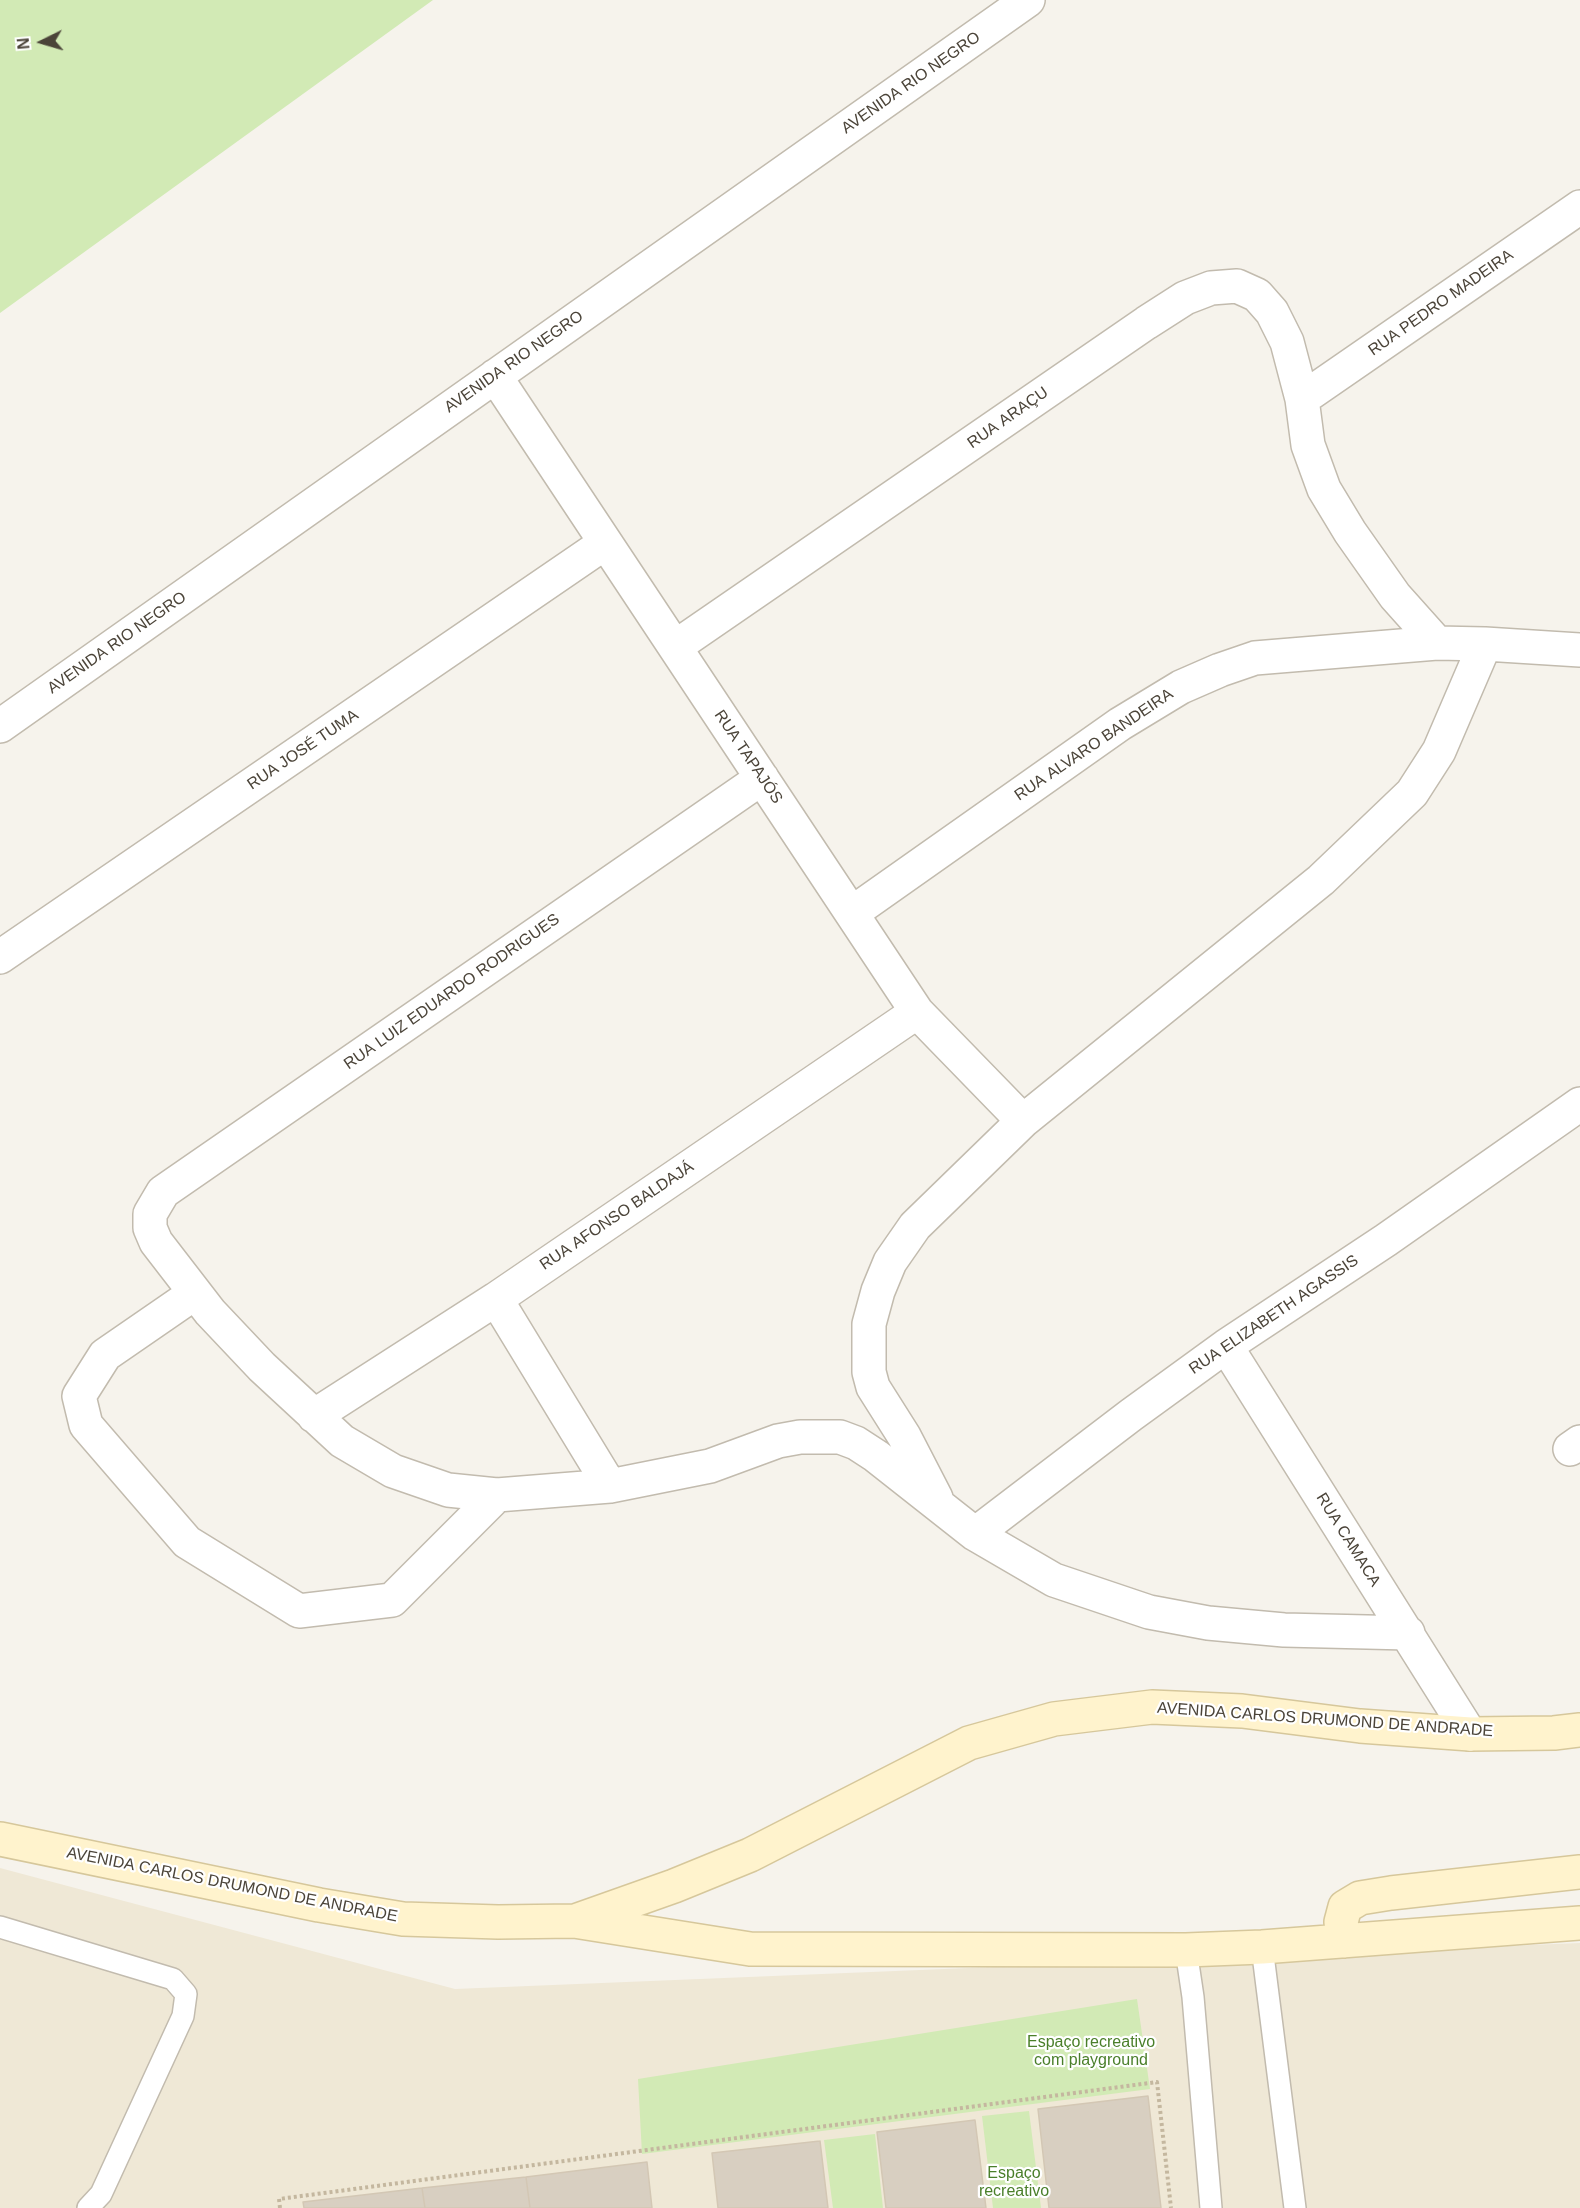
<!DOCTYPE html>
<meta charset="utf-8">
<style>
body{margin:0}
#map{position:relative;width:1580px;height:2208px;overflow:hidden;background:#f6f3ec;font-family:Helvetica,sans-serif}
canvas{display:block}
.north{position:absolute;left:12px;top:12px;width:60px;height:60px;-webkit-text-stroke:4px #fff;paint-order:stroke;rotate:265deg;font-size:16px;font-weight:700;line-height:24px;text-align:center;color:#4b4439}
.north::after{content:'';display:block;margin:auto;width:21px;height:27px;background:#4b4439;clip-path:polygon(50% 0,100% 100%,50% 72%,0 100%)}
</style>
<div id="map">
<canvas width="1580" height="2208"></canvas>
<div class="north">N</div>
</div>
<script>
const c = document.querySelector('canvas').getContext('2d');
c.lineJoin = 'round';
function paint(path, color) {
  c.fillStyle = color;
  c.fill(path, 'evenodd');
}
function poly(rows) {
  const path = new Path2D();
  for (const r of rows) {
    path.moveTo(r[0], r[1]);
    for (let i = 2; i < r.length; i += 2) path.lineTo(r[i], r[i + 1]);
  }
  return path;
}
function trace(path, color, width, dash) {
  c.strokeStyle = color;
  c.lineWidth = width;
  c.lineCap = dash ? 'butt' : 'round';
  c.setLineDash(dash || []);
  c.stroke(path);
}
function write(font, color, halo, rows, align = 'center') {
  c.font = font + ' Helvetica,sans-serif';
  c.lineWidth = 4.5;
  c.setLineDash([]);
  c.textBaseline = 'middle';
  c.strokeStyle = halo;
  c.fillStyle = color;
  for (const [text, x, y, turn = 0] of rows) {
    c.save();
    c.translate(x, y);
    c.rotate((+turn || 0) * Math.PI / 180);
    c.textAlign = isNaN(turn) ? turn : align;
    if (halo) c.strokeText(text, 0, 0);
    c.fillText(text, 0, 0);
    c.restore();
  }
}
paint(poly([
 [0,1868,455,1989,1580,1943,1580,2208,0,2208]
]), '#efe8d6');
paint(poly([
 [0,0,433,0,0,313],
 [1137,1999,1150,2089,642,2154,638,2079],
 [1029,2111,1041,2208,993,2208,982,2116],
 [875,2134,883,2208,833,2208,824,2140]
]), '#d2eab5');
const building = poly([
 [1148,2096,1161,2208,1049,2208,1038,2109,1148,2096],
 [975,2120,986,2208,886,2208,877,2132,975,2120],
 [820,2141,828,2208,718,2208,712,2153,820,2141],
 [647,2162,652,2208,530,2208,526,2177,647,2162],
 [526,2177,530,2208,425,2208,422,2188,526,2177],
 [422,2188,425,2208,304,2208,303,2202,422,2188]
]);
paint(building, '#d8cfc1');
trace(building, '#d3c7b4', 1.5);
const lane = poly([
 [0,1927,173,1979,186,1994,183,2016,101,2194,88,2208],
 [1262,1947,1295,2208],
 [1186,1950,1193,1997,1211,2208]
]);
const street = poly([
 [495,376,917,1012,1023,1121],
 [1302,399,1580,207],
 [675,647,1146,323,1185,298,1211,288,1237,286,1257,295,1272,312,1287,342,1302,399,1308,445,1324,489,1350,532,1395,596,1437,643,1485,644,1580,650],
 [0,726,1028,0],
 [762,778,163,1192,150,1214,150,1228,156,1242,210,1312,262,1367,342,1441,393,1471,448,1490,497,1495,610,1486,710,1466,778,1441,800,1437,840,1437,856,1443,876,1456,975,1534,1054,1580,1149,1612,1208,1623,1284,1630,1408,1633],
 [852,913,1120,724,1181,687,1220,670,1255,658,1437,643],
 [0,957,605,543],
 [195,1293,105,1355,79,1396,86,1425,187,1542,299,1611,392,1600,497,1495],
 [496,1299,610,1486],
 [1226,1346,1470,1734],
 [314,1416,496,1299,917,1012],
 [1570,1449,1580,1442],
 [936,1498,904,1436,873,1387,869,1372,869,1324,878,1291,890,1262,915,1226,1023,1121,1321,880,1412,793,1439,751,1485,644],
 [975,1534,1131,1415,1226,1346,1386,1240,1580,1104]
]);
const secondary = poly([
 [0,1839,319,1905,403,1919,498,1922,574,1921,750,1949,1186,1950,1262,1947,1580,1923],
 [578,1920,674,1886,750,1855,969,1743,1054,1719,1152,1707,1242,1711,1360,1726,1470,1734,1554,1733,1580,1730],
 [1344,1941,1341,1922,1345,1907,1360,1898,1391,1893,1580,1872]
]);
trace(lane, '#c2bbae', 24);
trace(street, '#c2bbae', 36);
trace(secondary, '#d6c79b', 36);
trace(poly([
 [280,2208,279,2199,1157,2082,1171,2208]
]), '#c4b79f', 4, [3, 3]);
trace(lane, '#fff', 21);
trace(street, '#fff', 33);
trace(secondary, '#fff3cd', 33);
write('16px', '#4b4439', '#fff', [
 ["AVENIDA RIO NEGRO",911,83,-35],
 ["RUA PEDRO MADEIRA",1441,303,-35],
 ["AVENIDA RIO NEGRO",514,362,-35],
 ["RUA ARAÇU",1008,418,-35],
 ["AVENIDA RIO NEGRO",117,643,-35],
 ["RUA ALVARO BANDEIRA",1094,745,-34],
 ["RUA JOSÉ TUMA",303,750,-34],
 ["RUA TAPAJÓS",748,757,56],
 ["RUA LUIZ EDUARDO RODRIGUES",452,992,-35],
 ["RUA AFONSO BALDAJÁ",617,1216,-34],
 ["RUA ELIZABETH AGASSIS",1274,1315,-34],
 ["RUA CAMACA",1348,1540,58],
 ["AVENIDA CARLOS DRUMOND DE ANDRADE",1325,1720,4],
 ["AVENIDA CARLOS DRUMOND DE ANDRADE",232,1885,11]
]);
write('16px', '#4a7f2a', '#fff', [
 ["Espaço recreativo",1091,2043],
 ["com playground",1091,2061],
 ["Espaço",1014,2174],
 ["recreativo",1014,2192]
]);
</script>
